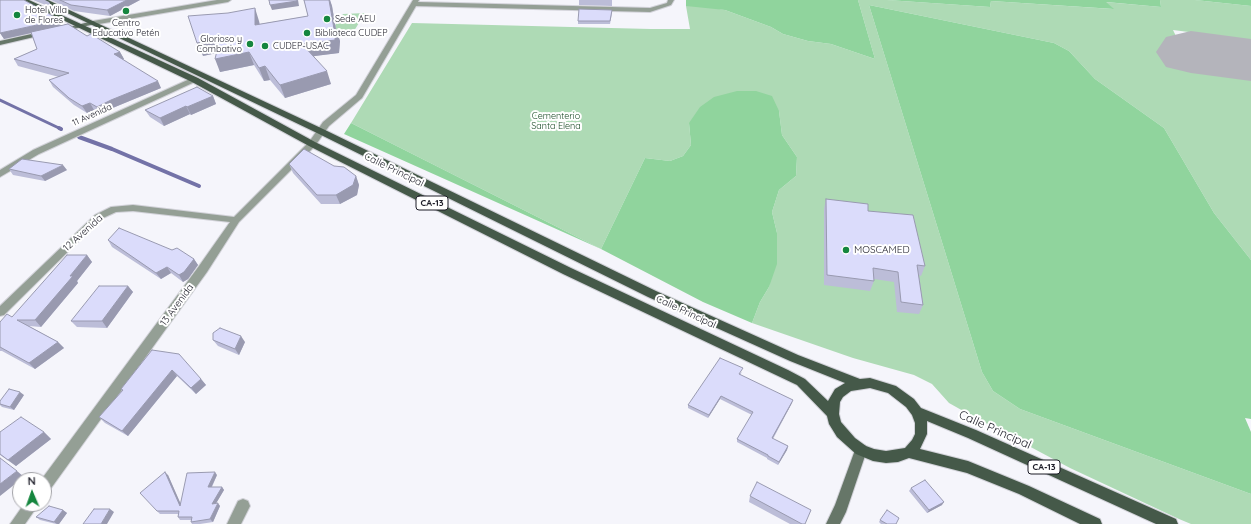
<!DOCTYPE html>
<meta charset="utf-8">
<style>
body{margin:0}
#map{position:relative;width:1251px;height:524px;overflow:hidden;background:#f5f5fb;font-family:Quicksand,sans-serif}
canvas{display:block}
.north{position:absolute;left:12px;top:472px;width:40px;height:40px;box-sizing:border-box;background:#fff;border:1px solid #a4a4a9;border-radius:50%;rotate:358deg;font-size:11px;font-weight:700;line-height:16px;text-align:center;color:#1c1c27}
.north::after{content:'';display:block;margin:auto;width:14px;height:18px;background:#15863e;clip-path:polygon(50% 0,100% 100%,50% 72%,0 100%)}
</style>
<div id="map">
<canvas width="1251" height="524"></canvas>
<div class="north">N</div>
</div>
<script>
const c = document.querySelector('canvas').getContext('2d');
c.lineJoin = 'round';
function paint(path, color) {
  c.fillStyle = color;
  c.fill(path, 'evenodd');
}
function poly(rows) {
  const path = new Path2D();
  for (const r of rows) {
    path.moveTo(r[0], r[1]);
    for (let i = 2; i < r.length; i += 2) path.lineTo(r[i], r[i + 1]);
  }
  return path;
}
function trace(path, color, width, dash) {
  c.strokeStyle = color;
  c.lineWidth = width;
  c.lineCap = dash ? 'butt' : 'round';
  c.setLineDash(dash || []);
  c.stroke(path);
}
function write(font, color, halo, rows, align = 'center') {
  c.font = font + ' Quicksand,sans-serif';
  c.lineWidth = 4;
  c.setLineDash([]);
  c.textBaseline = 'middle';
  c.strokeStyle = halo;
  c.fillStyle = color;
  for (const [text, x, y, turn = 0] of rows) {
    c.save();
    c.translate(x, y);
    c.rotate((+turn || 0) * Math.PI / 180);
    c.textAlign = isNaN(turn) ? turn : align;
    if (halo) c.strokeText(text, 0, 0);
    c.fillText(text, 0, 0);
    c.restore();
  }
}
paint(poly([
 [858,0,887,0,990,7,991,1,1113,9,1105,2,1161,7,1160,0,1195,0,1251,6,1251,40,1173,30,1192,69,1251,77,1251,260,1214,213,1164,128,1095,79,1069,51,1054,43,869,5,982,372,993,391,1020,409,1251,494,1251,524,1191,524,1179,519,1070,468,965,412,949,403,932,384,914,375,853,358,752,323,760,302,769,287,777,233,772,212,779,190,796,176,797,157,782,135,779,111,689,123,691,145,683,156,670,161,645,158,601,249,351,123,412,23,651,29,690,29,686,6,702,6,725,10,771,27,783,34,808,41,831,44,875,59],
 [365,13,354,31,331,31,343,14]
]), '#aedab5');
paint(poly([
 [686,0,858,0,875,59,831,44,808,41,783,34,771,27,725,10,686,6],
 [887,0,1160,0,1161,7,1106,2,1114,9,991,1,990,7],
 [1195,0,1251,0,1251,6],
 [869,5,1054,43,1069,51,1095,79,1164,128,1214,213,1251,260,1251,419,1245,418,1251,432,1251,494,1020,409,993,391,982,372],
 [737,91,756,91,772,96,779,111,782,135,797,157,796,176,779,190,772,212,777,233,777,264,769,287,760,302,752,323,703,302,601,249,344,134,351,123,601,249,645,158,670,161,683,156,691,145,689,123,700,107,714,97]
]), '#90d49d');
trace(poly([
 [0,100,61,129]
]), '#7372a7', 3);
trace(poly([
 [59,128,61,129],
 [79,137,112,149,199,186]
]), '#7372a7', 4);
paint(poly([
 [1191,31,1251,39,1251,81,1191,73,1166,67,1156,52,1166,37,1191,31]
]), '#b4b4bb');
const street = poly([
 [217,0,231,0,228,2,93,25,90,23,93,21,217,0],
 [413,0,419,0,418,2,650,8,667,3,668,0,674,0,671,5,650,12,416,6,362,98,329,126,315,146,239,222,207,272,49,491,44,493,44,480,41,480,199,266,230,222,133,211,116,212,101,219,4,315,0,316,0,306,95,215,111,207,133,205,234,217,309,142,323,122,356,95,413,0],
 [192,78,198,78,199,80,39,154,0,177,0,170,33,150,192,78],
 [243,499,248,501,250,506,241,524,227,524,238,501,243,499],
 [24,504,39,504,25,524,10,524,24,504]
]);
const secondary = poly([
 [93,21,95,22,95,24,60,32,57,30,93,21],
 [45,31,48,33,47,34,0,45,0,41,45,31],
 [861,444,866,446,867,450,846,512,840,524,826,524,835,505,855,450,856,446,861,444]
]);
const primary = poly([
 [21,0,29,0,198,78,315,142,571,268,788,370,805,379,828,401,835,389,845,383,790,361,648,297,317,133,40,0,48,0,323,129,656,291,798,355,860,379,870,378,896,386,914,399,921,408,976,430,1176,519,1178,524,1156,524,968,438,927,421,927,434,920,449,968,461,1029,486,1100,519,1102,524,1080,524,1019,494,967,473,909,458,898,462,886,463,873,461,856,454,837,437,829,424,827,416,797,385,563,274,309,146,192,82,21,0],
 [870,388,888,393,906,407,912,415,915,423,915,434,912,440,905,448,886,451,874,449,866,446,855,438,841,422,839,414,840,402,843,397,851,391,870,388]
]);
trace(street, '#d2d2d9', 2);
trace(secondary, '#d2d2d9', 2);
trace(primary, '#d2d2d9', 2);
paint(street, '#949f95');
paint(secondary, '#667668');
paint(primary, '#455949');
paint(poly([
 [33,0,45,0,49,2,53,8],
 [51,0,140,0,110,16,74,11],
 [304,0,330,0,332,6,336,29,340,41,339,53,314,56,331,84,285,98,270,80,264,81,254,65,220,72,216,53,203,56,259,21,260,24,308,16],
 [579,0,612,0,612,6,579,5],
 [612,13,610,24,578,24,578,21],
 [60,20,63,25,87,36,120,52,124,59,123,59,161,88,115,107,101,114,94,110,87,113,74,105,53,87,49,80,59,77,18,66,14,59,37,49,31,33,4,39,0,33],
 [213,96,216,104,191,115,190,114,164,126,150,117,145,110],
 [289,164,334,166,356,176,359,185,357,195,340,204,321,204,293,173],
 [9,169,67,170,45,181,13,175],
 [826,199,925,266,921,276,919,275,923,305,919,314,897,312,894,282,874,279,874,281,870,291,824,285,824,209],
 [108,240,172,250,194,259,198,265,188,279,183,282,171,273,161,279,112,247],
 [87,255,92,262,77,281,78,283,41,327,29,326,58,342,64,348,35,369,2,351,0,351,0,322,12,317],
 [128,286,133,292,107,328,77,327,71,321],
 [213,340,245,342,239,355,218,346],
 [152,350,201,379,206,385,196,394,177,376,128,436,105,423,99,417,122,391,121,389],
 [742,372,740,375,792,403,773,439,788,446,787,450,778,465,767,459,767,458,737,442,737,439,752,415,720,399,708,418,688,408,688,405],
 [24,395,14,410,2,407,0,405,0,401],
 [0,432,44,432,51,439,16,466,0,455],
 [168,475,180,503,217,475,212,487,222,487,224,490,216,503,220,506,213,522,200,524,192,524,191,522,191,520,180,520,178,517,178,514,160,514,157,511],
 [911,488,942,505,927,513,909,491],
 [750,496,805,524,790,524,749,502],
 [63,510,67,513,59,524,56,524,40,520,36,517],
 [880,520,896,524,881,524,879,522]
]), '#bcbdd8');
paint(poly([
 [127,0,140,0,110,16,107,10],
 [298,0,299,6,272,10,270,5],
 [329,0,330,0,332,6,336,30,336,29,340,41,339,53,307,57,302,44,334,29],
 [255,8,259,21,260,38,255,25],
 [60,20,63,26,4,39,0,33],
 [220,38,226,51,203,56,197,43],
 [120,52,124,59,118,61,114,54],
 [249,52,254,65,220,72,215,59],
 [265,66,270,80,264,81,259,68],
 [327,71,331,84,285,98,280,85],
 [158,81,161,88,115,107,101,114,97,107,111,100],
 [213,96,216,104,191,115,187,107],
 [90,103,94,110,87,113,82,106],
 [186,106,190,114,164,126,160,118],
 [63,165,67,170,45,181,41,176],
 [356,176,359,185,357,195,340,204,336,195],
 [87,255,92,262,77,281,78,283,41,327,35,320],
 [194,259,198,265,188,279,183,282,179,275],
 [167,267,171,273,161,279,156,273],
 [128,286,133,292,107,328,102,321],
 [241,336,245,342,239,355,235,349],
 [58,342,64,348,35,369,29,363],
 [172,370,177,376,128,436,122,431],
 [201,379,206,385,196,394,191,388],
 [20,392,24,395,14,410,10,407],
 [721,396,720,399,708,418,709,415],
 [793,400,792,403,771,441,772,438],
 [44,432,51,439,16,466,8,460],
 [788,446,787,450,778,465,779,462],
 [17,471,24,477,0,496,0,484],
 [165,472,168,475,183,509,180,506],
 [215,472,217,475,210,490,208,487],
 [222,487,224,490,214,507,212,504],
 [944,502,942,505,927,513,929,510],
 [218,503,220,506,213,522,210,519],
 [110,509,114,512,107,524,101,524],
 [63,510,67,513,59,524,57,524,54,522]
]), '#999ab0');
const building = poly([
 [0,0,24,0,60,20,0,33,0,0],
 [60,0,127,0,107,10,71,5,60,0],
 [269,0,297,0,297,1,270,5,269,0],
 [304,0,329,0,334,29,336,29,335,40,302,44,327,71,280,85,265,66,259,68,249,52,215,59,220,38,197,43,188,16,228,13,255,8,255,25,308,16,304,0],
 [579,9,612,10,610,21,578,21,579,9],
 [68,24,87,36,91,34,120,52,114,54,158,81,111,100,97,107,90,103,82,106,69,98,49,80,69,73,14,59,37,49,31,32,68,24],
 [197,87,213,96,187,107,186,106,160,118,145,110,197,87],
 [304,149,334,166,344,167,356,176,353,185,336,195,317,195,289,164,304,149],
 [22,159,63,165,41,176,9,169,22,159],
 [826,199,868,204,868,211,913,215,925,266,917,265,923,305,901,302,898,272,873,268,874,281,827,275,826,199],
 [119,228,172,250,177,248,194,259,184,272,179,275,167,267,156,273,108,240,119,228],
 [67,255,87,255,70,276,73,276,35,320,17,320,58,342,29,363,0,347,0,322,7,314,12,317,67,255],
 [99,286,128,286,102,321,71,321,99,286],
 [220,328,241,336,235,349,213,340,213,333,220,328],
 [152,350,179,354,201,379,191,388,172,370,122,431,99,417,123,390,121,389,152,350],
 [720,358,743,368,739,374,793,400,772,438,788,446,779,462,768,456,768,455,737,439,753,412,721,396,709,415,688,405,720,358],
 [9,389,20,392,10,407,0,404,0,401,9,389],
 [21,417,44,432,8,460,0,454,0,432,21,417],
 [0,458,17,471,0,484,0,458],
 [165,472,180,506,187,473,215,472,208,487,222,487,212,504,218,503,210,519,191,522,192,517,178,517,179,511,157,511,140,493,165,472],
 [925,480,944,502,929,510,911,488,925,480],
 [757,482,811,510,805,524,802,524,750,496,757,482],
 [49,506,63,510,54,522,36,517,49,506],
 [94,509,110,509,101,524,83,524,94,509],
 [887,510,899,518,896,524,887,524,880,520,887,510]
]);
paint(building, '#dbdcfb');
trace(building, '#999ab0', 1);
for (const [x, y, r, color] of [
 [126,11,4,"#15863e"],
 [17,15,4,"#15863e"],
 [327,19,4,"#15863e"],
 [307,33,4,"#15863e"],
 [250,44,4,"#15863e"],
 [265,46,4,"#15863e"],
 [846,250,4,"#15863e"]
]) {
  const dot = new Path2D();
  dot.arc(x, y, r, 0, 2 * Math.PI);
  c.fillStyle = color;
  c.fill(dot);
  trace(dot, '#fff', 1.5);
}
write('9px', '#1c1c27', '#fff', [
 ["Hotel Villa",25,10],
 ["de Flores",25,20],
 ["Sede AEU",335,19],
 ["Centro",126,23,"center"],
 ["Educativo Petén",126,33,"center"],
 ["Biblioteca CUDEP",315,33],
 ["Glorioso y",242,39,"right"],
 ["Combativo",242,49,"right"],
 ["CUDEP-USAC",273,46]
], 'left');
write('9px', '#1c1c27', '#fff', [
 ["11 Avenida",92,115,-24]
]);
write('9px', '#184925', '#fff', [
 ["Cementerio",556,116],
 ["Santa Elena",556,126]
]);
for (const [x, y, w] of [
 [432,203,32],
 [1044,467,32]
]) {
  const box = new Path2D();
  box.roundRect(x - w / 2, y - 7, w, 14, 3);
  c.fillStyle = '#fff';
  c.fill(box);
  trace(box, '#1c1c27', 1);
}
write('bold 9px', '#1c1c27', null, [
 ["CA-13",432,203],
 ["CA-13",1044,467]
]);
write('10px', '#1c1c27', '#fff', [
 ["Calle Principal",394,170,26],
 ["12 Avenida",83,233,-42],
 ["13 Avenida",177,305,-54],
 ["Calle Principal",686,312,25]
]);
write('10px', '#1c1c27', '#fff', [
 ["MOSCAMED",854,250]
], 'left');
write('12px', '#1c1c27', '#fff', [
 ["Calle Principal",995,430,24]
]);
</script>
